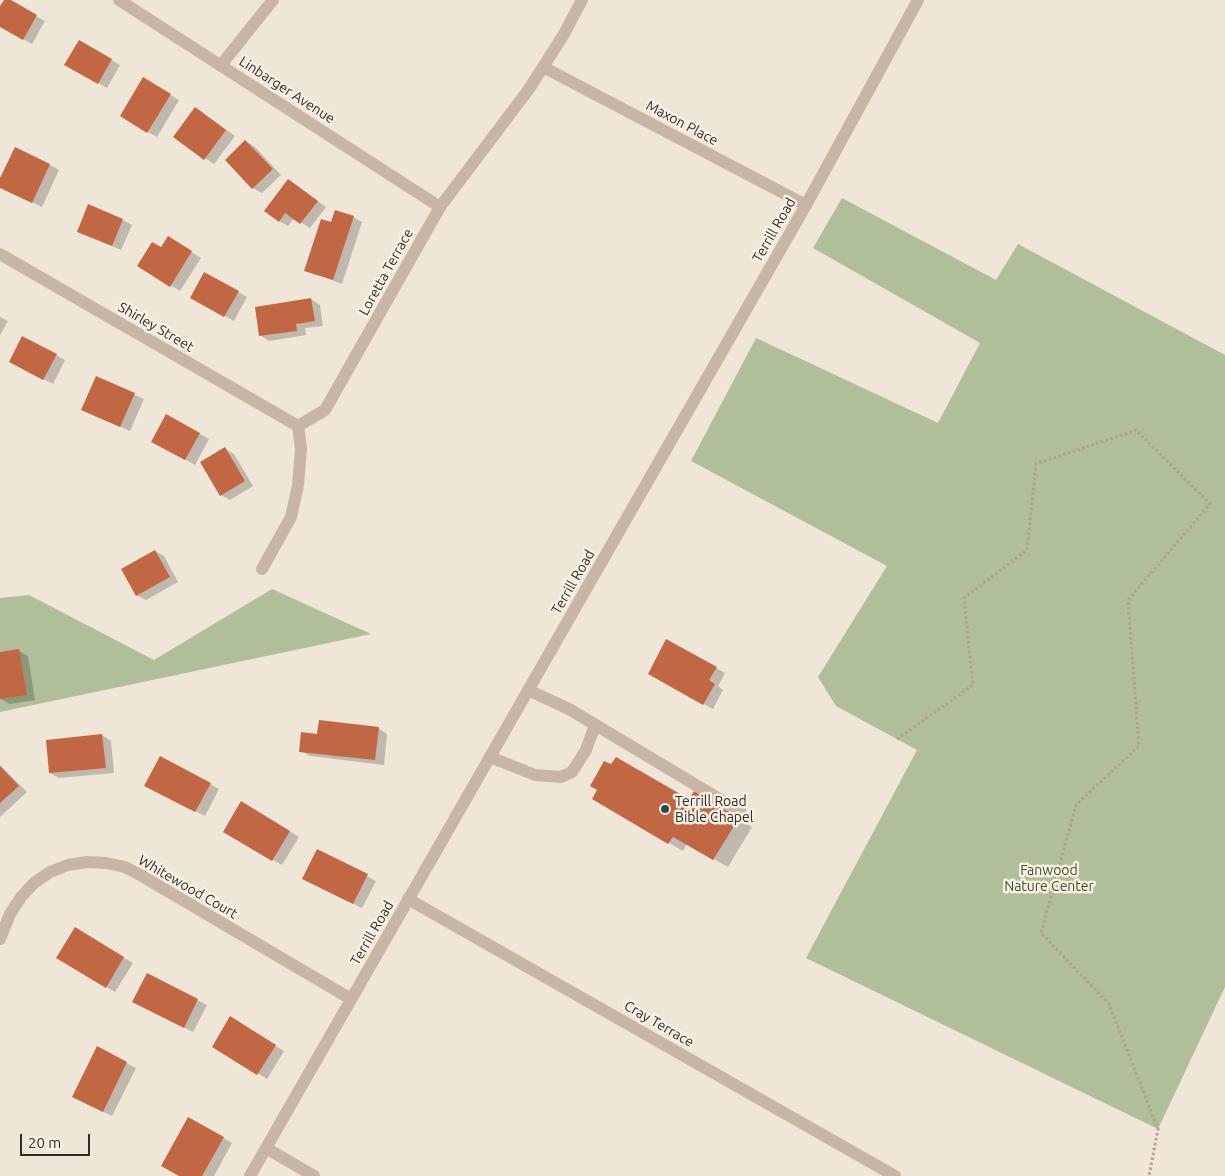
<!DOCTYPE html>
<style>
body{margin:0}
#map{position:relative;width:1225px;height:1176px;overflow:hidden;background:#f0e6d8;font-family:Ubuntu,sans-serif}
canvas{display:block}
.scale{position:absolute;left:20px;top:1134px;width:70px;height:22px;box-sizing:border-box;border:2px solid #332a26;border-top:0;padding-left:6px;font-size:15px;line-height:18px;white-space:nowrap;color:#332a26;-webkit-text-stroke:4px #f8f0e4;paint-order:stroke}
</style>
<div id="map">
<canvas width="1225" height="1176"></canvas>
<div class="scale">20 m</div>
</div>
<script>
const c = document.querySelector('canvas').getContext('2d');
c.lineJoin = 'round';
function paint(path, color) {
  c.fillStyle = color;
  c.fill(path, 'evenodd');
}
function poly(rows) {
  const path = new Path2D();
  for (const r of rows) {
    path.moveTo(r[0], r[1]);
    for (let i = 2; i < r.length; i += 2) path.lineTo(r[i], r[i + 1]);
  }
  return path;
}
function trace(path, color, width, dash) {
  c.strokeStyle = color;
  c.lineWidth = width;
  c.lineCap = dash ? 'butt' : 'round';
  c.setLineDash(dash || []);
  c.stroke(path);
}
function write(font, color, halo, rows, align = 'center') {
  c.font = font + ' Ubuntu,sans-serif';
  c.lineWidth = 5;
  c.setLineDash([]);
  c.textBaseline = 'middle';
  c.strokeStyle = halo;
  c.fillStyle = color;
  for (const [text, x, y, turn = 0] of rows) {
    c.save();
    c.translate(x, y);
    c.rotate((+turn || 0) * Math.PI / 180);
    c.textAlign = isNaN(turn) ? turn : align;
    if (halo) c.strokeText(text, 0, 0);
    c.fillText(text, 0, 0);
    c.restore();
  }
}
paint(poly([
 [842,198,996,280,1018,244,1225,355,1225,987,1158,1129,806,958,917,750,836,706,818,677,887,566,691,461,756,338,938,423,980,343,813,248],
 [272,589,371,634,0,712,0,598,29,595,154,660]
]), '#b0be99');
paint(poly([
 [5,0,45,21,32,44,0,26,0,9],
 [79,41,120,65,107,88,66,64],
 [144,79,179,100,157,137,148,132],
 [196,108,235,136,214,164,174,137],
 [246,141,255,147,281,175,262,193,253,188,226,160],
 [50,165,59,170,42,207,0,187,0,181],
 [289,180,326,207,310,228,294,218,288,226,279,221],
 [353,217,362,222,342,284,306,270,331,224],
 [123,220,132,225,121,250,78,231],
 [177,243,201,258,180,291,138,265,161,248],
 [205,274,247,297,234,321,192,297],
 [311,299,320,305,323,326,305,328,306,335,269,341,260,335],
 [0,317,8,321,0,335],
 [56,355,65,360,53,384,19,367],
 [96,377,144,399,130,431,83,410],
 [167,415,209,439,195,465,153,441],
 [225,449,234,454,253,486,230,500,221,495],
 [155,551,164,556,178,582,146,600,136,595],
 [667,641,725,673,718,686,723,690,713,709,649,673],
 [19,651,28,656,35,700,10,704,1,699,0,653],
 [378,728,387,734,384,765,310,756,301,751],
 [102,735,111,741,114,773,59,778,50,773],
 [0,765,27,792,0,817],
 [612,766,689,801,695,793,752,827,728,867,687,844,683,851,594,799],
 [210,784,219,789,205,816,155,791],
 [242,803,299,837,282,865,225,831],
 [318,851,376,881,362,908,313,884],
 [75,929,133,963,115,992,58,958],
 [147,974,207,1005,193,1032,143,1007],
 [231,1018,284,1051,267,1079,214,1046],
 [97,1048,136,1068,112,1116,83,1102],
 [188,1118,232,1143,214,1176,182,1176]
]), '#0003');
paint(poly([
 [4,0,11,0,37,15,23,40,0,27,0,6],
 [79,40,112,59,98,84,64,65],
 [143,77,171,94,147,133,120,116],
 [195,107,226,130,204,160,173,137],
 [245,140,273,169,252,189,225,160],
 [15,147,50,164,32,203,0,188,0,178],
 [288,179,318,201,300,224,285,213,279,222,264,211],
 [88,204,123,219,112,246,77,232],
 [335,210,354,216,333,280,304,271,321,219,331,222],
 [168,236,192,251,170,287,137,266,152,242,161,247],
 [204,272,239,291,224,317,190,298],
 [311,298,315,321,296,324,297,331,259,336,255,307],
 [22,336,57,354,43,380,9,362],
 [96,376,135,393,120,427,81,410],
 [166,414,200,433,185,460,151,442],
 [225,447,245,481,220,496,200,462],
 [155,550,170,577,136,596,121,569],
 [666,639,717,667,709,680,715,684,703,705,648,674],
 [19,649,27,695,0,699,0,652],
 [319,720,379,727,375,760,299,752,301,732,317,734],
 [102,734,106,768,49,773,46,740],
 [160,756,211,783,195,812,144,786],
 [616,757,689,799,694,791,739,818,713,860,673,837,668,844,592,799,597,790,590,786,604,761,611,764],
 [0,766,19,786,0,803],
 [241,801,290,831,272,861,223,832],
 [317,849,368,874,353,904,302,879],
 [75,927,124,957,106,988,56,958],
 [147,973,198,999,184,1028,132,1002],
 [230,1016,276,1045,257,1075,212,1047],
 [97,1046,127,1062,103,1112,72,1097],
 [188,1117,224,1137,202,1176,179,1176,161,1166]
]), '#c26744');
trace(poly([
 [897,739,973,685,964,598,1027,550,1036,464,1136,430,1210,504,1128,600,1139,746,1076,805,1041,933,1109,1004,1158,1129,1149,1176]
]), '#b3a08f', 3, [2.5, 2.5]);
trace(poly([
 [528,690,569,709,741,812],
 [490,757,535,775,561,777,572,772,586,750,595,725]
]), '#c7b6a5', 12);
trace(poly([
 [119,0,440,207],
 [221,65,273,0],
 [543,67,806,205],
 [0,254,298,426],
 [262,569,291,517,298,485,301,449,298,426,325,410,440,207,529,89,564,34,582,0],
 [408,899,895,1176],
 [0,939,10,914,21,897,34,883,50,872,68,865,87,862,106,863,125,867,142,876,351,999],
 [266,1148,314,1176]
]), '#c7b6a5', 12);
trace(poly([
 [250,1176,806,205,918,0]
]), '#c7b6a5', 12);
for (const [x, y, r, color] of [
 [665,809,5,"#1d4e53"]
]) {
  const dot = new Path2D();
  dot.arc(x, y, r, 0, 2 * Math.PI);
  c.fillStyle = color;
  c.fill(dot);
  trace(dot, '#f8f0e4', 2);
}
write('14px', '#332a26', '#f8f0e4', [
 ["Linbarger Avenue",287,90,33],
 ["Maxon Place",682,123,28],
 ["Terrill Road",774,230,-60],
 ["Loretta Terrace",386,272,-61],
 ["Shirley Street",156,327,30],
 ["Terrill Road",573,582,-60],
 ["Whitewood Court",188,887,30],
 ["Terrill Road",372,933,-60],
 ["Cray Terrace",659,1024,30]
]);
write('14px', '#332a26', '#f8f0e4', [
 ["Terrill Road",675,801],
 ["Bible Chapel",675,817]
], 'left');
write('14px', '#41512a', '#f8f0e4', [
 ["Fanwood",1049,870],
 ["Nature Center",1049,886]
]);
</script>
